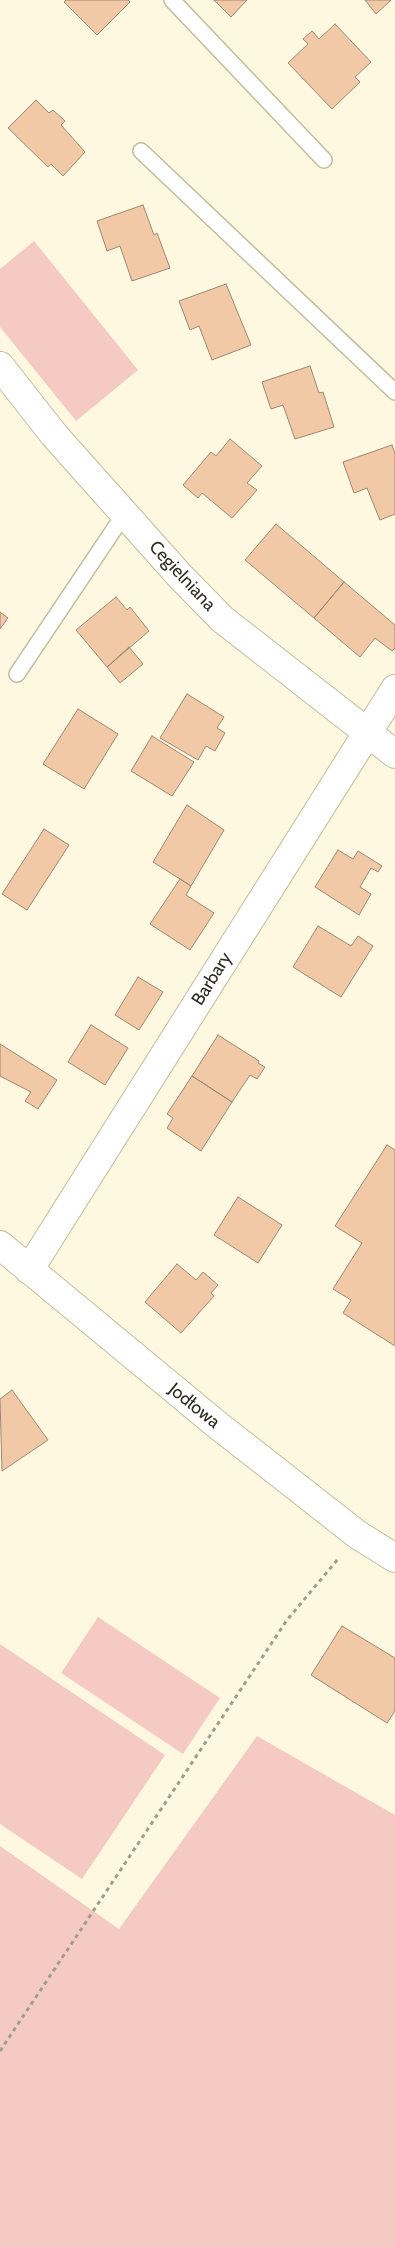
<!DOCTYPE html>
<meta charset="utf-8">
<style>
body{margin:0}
canvas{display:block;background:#fef8e0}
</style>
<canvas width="395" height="2247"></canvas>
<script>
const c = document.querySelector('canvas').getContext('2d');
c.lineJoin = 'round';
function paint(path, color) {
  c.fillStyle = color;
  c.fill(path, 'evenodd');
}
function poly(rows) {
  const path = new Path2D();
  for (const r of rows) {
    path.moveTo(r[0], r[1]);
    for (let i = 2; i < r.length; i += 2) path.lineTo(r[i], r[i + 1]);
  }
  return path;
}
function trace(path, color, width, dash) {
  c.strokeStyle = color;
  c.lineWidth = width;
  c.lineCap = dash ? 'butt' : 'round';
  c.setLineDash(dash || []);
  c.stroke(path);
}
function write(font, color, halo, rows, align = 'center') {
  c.font = font + ' Cabin,sans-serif';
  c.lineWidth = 4;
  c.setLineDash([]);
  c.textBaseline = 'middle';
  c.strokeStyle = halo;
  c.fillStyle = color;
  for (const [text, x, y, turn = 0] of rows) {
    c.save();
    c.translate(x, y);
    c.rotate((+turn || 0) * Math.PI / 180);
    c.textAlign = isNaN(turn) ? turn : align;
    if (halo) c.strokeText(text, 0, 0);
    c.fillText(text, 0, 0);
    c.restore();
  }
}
paint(poly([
 [34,241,138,370,76,421,0,327,0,269],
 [98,1617,220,1698,183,1754,61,1673],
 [0,1644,165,1755,82,1879,0,1824],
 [257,1736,395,1815,395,2247,0,2247,0,1846,119,1929]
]), '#f4cac3');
const building = poly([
 [66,0,128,0,130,2,97,35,64,2,66,0],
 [214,0,247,0,231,17,214,0],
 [365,0,391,0,376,14,365,0],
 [335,24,371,62,355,77,360,82,332,109,288,63,308,44,303,39,312,31,319,39,335,24],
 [36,100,49,113,53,110,65,121,61,125,85,152,63,176,51,164,48,167,8,128,36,100],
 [143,205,154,235,157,233,170,268,132,281,120,246,107,251,97,221,143,205],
 [226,284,251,345,212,360,199,326,190,330,179,301,226,284],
 [310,366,319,393,323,392,334,427,295,439,283,405,271,409,262,382,310,366],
 [230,439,262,466,247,483,257,490,232,518,202,493,198,498,183,485,211,452,216,456,230,439],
 [392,445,395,454,395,514,380,520,367,488,354,493,343,462,392,445],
 [276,524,344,582,314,618,245,560,276,524],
 [344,582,395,625,395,648,392,651,375,638,360,657,314,618,344,582],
 [116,597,127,610,130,607,149,631,107,667,76,630,116,597],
 [0,612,8,618,0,629,0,612],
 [129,647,143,664,120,683,107,667,129,647],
 [187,694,224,717,217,728,225,733,215,751,206,746,198,760,160,738,187,694],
 [78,709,118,734,84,789,43,764,78,709],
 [152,736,194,762,172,796,131,771,152,736],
 [187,805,224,830,191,886,153,862,187,805],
 [44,829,69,845,27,910,2,894,44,829],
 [338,850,353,859,358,851,382,866,378,872,371,868,360,887,371,894,359,915,315,887,338,850],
 [180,879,191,886,186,895,214,913,190,950,150,924,180,879],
 [318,926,351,946,358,936,373,946,341,997,293,967,318,926],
 [138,977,163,992,139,1030,115,1015,138,977],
 [91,1025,128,1048,105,1085,68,1062,91,1025],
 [218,1035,259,1061,258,1063,265,1067,257,1079,250,1075,232,1102,192,1076,218,1035],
 [0,1044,57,1080,38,1109,25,1101,31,1092,0,1076,0,1044],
 [192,1076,232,1102,201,1151,167,1128,173,1118,167,1114,192,1076],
 [387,1145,395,1150,395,1346,343,1313,351,1300,333,1289,362,1243,335,1226,387,1145],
 [238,1197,282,1225,258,1263,214,1235,238,1197],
 [177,1264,196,1280,203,1272,218,1285,211,1293,214,1296,181,1333,145,1302,177,1264],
 [12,1390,48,1440,2,1471,0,1399,12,1390],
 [342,1626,395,1658,395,1711,387,1723,311,1675,342,1626]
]);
paint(building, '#f1c9a6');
trace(building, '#9e8773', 1);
const lane = poly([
 [172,0,324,160],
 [141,151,395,392],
 [17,674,125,513]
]);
const street = poly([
 [0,366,55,436,180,576,222,619,395,754],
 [0,1245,215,1423,358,1535,395,1558],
 [29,1270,395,689]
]);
trace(lane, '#c4bc9f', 18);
trace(street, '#c4bc9f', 30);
trace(poly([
 [0,2051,287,1620,338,1559]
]), '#a39e8c', 3, [4, 4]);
trace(lane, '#fff', 15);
trace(street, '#fff', 28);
write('18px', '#2e2b20', '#fff', [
 ["Cegielniana",182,576,47],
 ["Barbary",212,979,-58],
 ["Jodłowa",194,1406,39]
]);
</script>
